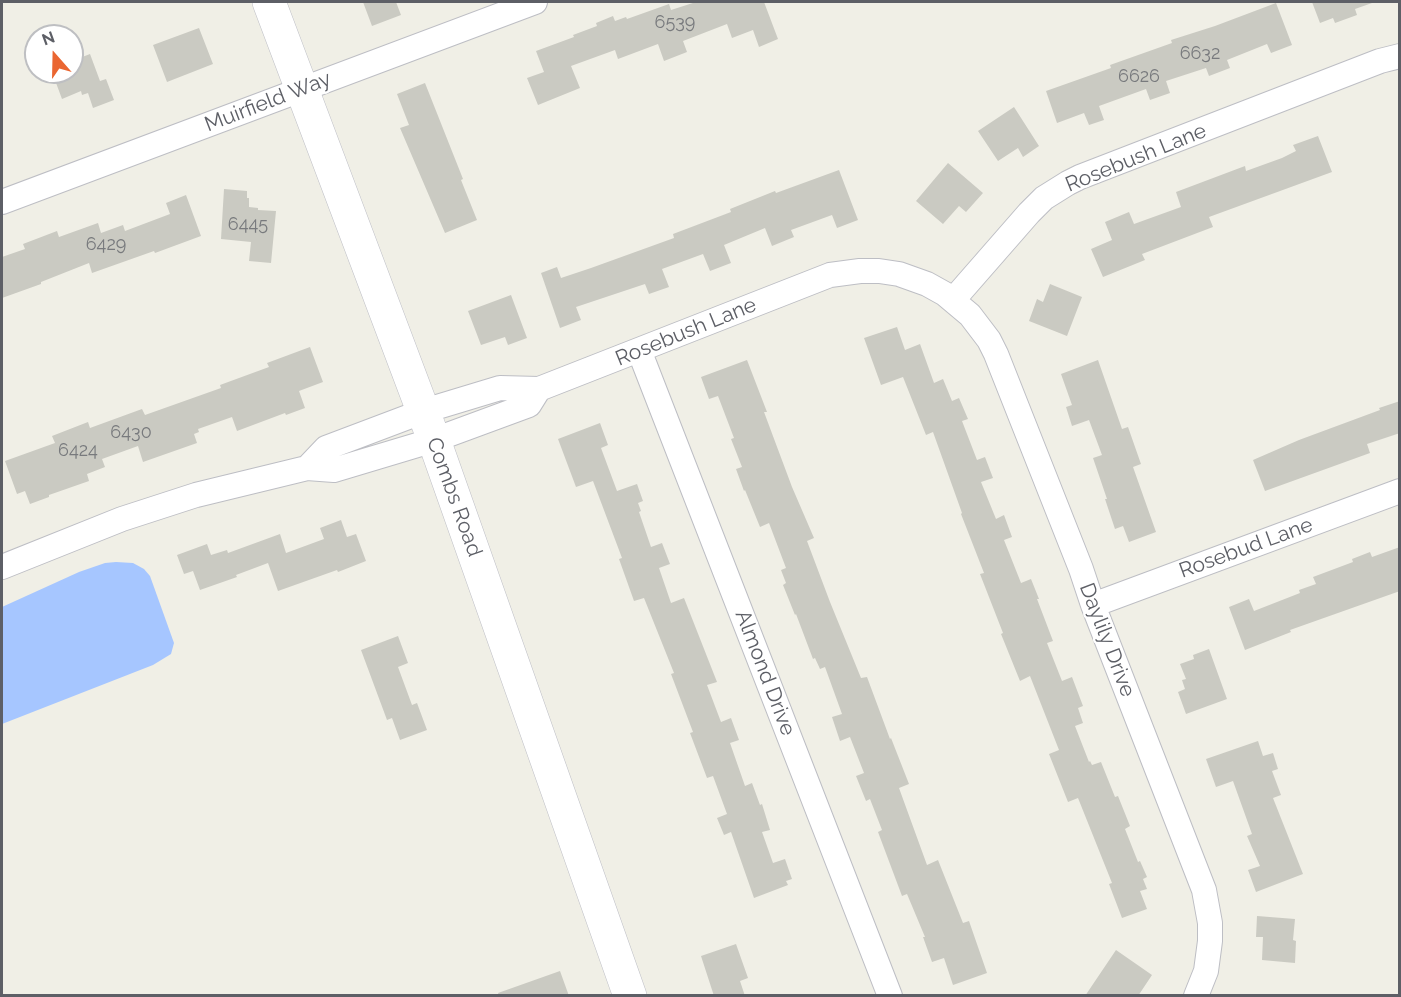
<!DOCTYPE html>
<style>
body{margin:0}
#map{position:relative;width:1401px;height:997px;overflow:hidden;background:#f0efe6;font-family:Raleway,sans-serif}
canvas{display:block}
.frame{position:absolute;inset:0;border:3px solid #5d5f66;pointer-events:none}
.north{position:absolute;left:24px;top:24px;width:60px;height:60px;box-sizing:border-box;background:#fff;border:2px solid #bebfc2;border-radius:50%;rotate:340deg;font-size:16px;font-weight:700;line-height:24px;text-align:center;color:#5d5f66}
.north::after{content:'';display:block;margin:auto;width:21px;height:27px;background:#ea6631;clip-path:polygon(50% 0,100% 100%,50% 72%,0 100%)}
</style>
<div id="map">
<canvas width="1401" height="997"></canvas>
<div class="frame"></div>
<div class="north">N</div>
</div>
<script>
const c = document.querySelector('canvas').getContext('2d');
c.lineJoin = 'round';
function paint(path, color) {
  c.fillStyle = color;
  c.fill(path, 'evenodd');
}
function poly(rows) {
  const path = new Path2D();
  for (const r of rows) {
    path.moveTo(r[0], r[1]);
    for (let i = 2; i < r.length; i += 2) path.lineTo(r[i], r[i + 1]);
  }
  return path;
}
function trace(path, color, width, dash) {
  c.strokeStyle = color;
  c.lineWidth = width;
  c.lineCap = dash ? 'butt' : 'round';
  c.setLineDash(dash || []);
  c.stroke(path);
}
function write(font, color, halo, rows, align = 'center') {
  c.font = font + ' Raleway,sans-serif';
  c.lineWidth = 4.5;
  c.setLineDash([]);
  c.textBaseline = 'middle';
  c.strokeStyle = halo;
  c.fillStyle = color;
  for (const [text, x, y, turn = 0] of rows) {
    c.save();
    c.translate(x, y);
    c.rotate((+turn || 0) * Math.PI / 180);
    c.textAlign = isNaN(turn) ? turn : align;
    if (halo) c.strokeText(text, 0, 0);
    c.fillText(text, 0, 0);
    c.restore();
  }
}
paint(poly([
 [116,562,133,563,144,569,150,576,174,643,171,654,153,665,2,724,2,607,79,572,105,563]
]), '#a6c6ff');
paint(poly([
 [363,2,396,2,401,15,372,26],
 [696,2,764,2,778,39,759,47,753,30,732,38,727,24,683,41,687,52,664,61,658,44,618,59,615,50,571,66,580,88,538,105,527,78,544,72,536,51,574,37,573,35,597,26,596,23,613,16,615,21,626,17,627,19,669,4,671,10],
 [1312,2,1372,2,1372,3,1355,9,1357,15,1335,23,1333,18,1320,23],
 [1276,3,1292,45,1271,53,1267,44,1227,60,1230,68,1209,76,1206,68,1166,81,1170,93,1150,100,1146,89,1099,106,1104,120,1089,125,1084,113,1057,123,1046,91,1111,68,1110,65,1172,43,1171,40,1215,26],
 [199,28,213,64,167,82,153,45],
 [90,54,100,81,106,79,114,100,93,108,88,93,82,95,81,91,62,99,52,72,72,72,72,61],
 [425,83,463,179,461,180,477,220,445,233,400,128,409,125,397,94],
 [1014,107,1039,146,1023,157,1018,148,998,161,978,131],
 [1318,136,1332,172,1209,217,1213,227,1142,254,1145,260,1103,277,1091,249,1112,240,1105,222,1129,212,1134,224,1181,207,1176,192,1245,166,1246,171,1282,158,1296,151,1293,145],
 [948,163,983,193,966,212,959,206,943,224,916,201],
 [839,170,858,220,837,228,832,215,791,230,794,237,772,246,765,228,724,245,731,263,710,271,703,254,662,269,669,287,649,294,645,284,576,307,581,320,560,328,541,273,557,267,561,278,591,268,674,238,673,234,731,212,730,209,775,191,776,193],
 [224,189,247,191,247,198,249,198,249,207,258,208,258,210,276,211,271,263,249,261,251,242,221,239],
 [186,195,201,236,155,253,154,251,92,273,89,263,41,282,41,284,2,298,2,257,25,249,23,244,57,231,59,237,98,223,101,233,123,225,125,231,170,214,166,203],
 [1050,284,1082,297,1067,336,1029,321,1037,299,1043,302],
 [511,295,527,338,508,345,505,337,481,345,468,311],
 [897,327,905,350,920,344,934,383,943,379,952,401,959,398,968,419,962,421,977,460,985,457,993,478,981,482,996,519,1004,515,1012,537,1004,540,1021,583,1031,579,1039,599,1037,599,1053,641,1047,643,1062,681,1072,677,1083,706,1078,708,1083,723,1075,726,1089,762,1090,761,1092,765,1101,762,1115,797,1118,796,1130,826,1125,829,1138,862,1140,861,1147,877,1143,879,1147,889,1140,891,1147,909,1122,918,1109,884,1112,883,1078,798,1068,802,1049,754,1059,750,1030,676,1020,681,1001,634,1003,633,980,574,984,573,961,514,962,513,933,432,926,435,903,377,881,385,864,338],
 [310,347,323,382,299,391,305,408,286,415,285,413,237,431,232,417,198,429,199,432,194,434,197,443,143,462,138,446,102,459,105,467,87,474,89,481,49,495,49,497,30,504,25,491,17,494,5,461,55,443,52,436,88,422,90,428,142,409,145,415,221,388,220,385,269,367,267,363],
 [747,360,767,412,764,412,792,487,814,538,807,541,830,602,861,678,867,677,890,739,891,738,909,784,899,788,927,865,938,860,963,923,969,921,987,973,953,985,944,958,932,962,923,937,925,937,907,894,902,896,878,832,882,830,870,799,866,801,856,776,864,773,850,737,840,741,832,717,842,714,825,667,820,669,815,658,813,659,796,614,795,615,783,585,786,583,781,570,786,568,769,523,760,527,745,490,744,491,736,469,742,467,731,439,734,438,718,396,709,399,701,377],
 [1098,360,1122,429,1128,427,1141,464,1133,467,1156,532,1129,542,1123,526,1115,529,1105,499,1107,499,1093,458,1102,455,1089,420,1072,426,1066,407,1072,405,1061,374],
 [1400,401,1400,433,1367,444,1370,453,1265,491,1253,460,1299,440,1380,410,1379,408],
 [600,423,608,445,601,448,617,491,637,484,643,501,638,503,641,511,639,512,651,547,662,543,670,564,659,568,671,603,684,598,717,682,707,685,721,722,731,718,739,740,730,743,745,786,752,783,760,805,762,804,770,830,762,832,773,863,785,859,792,879,786,881,788,885,754,898,731,832,724,835,717,818,727,814,713,776,707,778,690,733,693,732,671,674,674,673,644,598,634,601,619,559,622,558,593,481,576,487,558,439],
 [341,520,347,537,356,534,366,561,338,572,337,570,278,591,268,563,236,575,237,577,200,590,193,571,184,574,177,555,207,544,211,555,227,550,228,553,280,534,286,553,324,539,320,528],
 [1400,547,1400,591,1290,630,1291,632,1245,650,1229,607,1249,599,1254,611,1300,593,1299,590,1316,584,1313,577,1353,562,1352,559,1370,552,1372,557],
 [398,636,408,663,398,667,412,705,417,703,427,730,400,740,392,718,387,720,361,650],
 [1209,649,1227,699,1186,714,1178,692,1185,689,1182,680,1186,679,1180,664,1194,659,1193,655],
 [1258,741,1263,756,1273,753,1278,769,1272,771,1281,795,1273,798,1303,874,1256,892,1248,870,1260,866,1247,836,1252,834,1233,781,1216,787,1206,759],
 [1257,916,1295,919,1293,940,1296,941,1295,963,1262,960,1263,937,1256,937],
 [736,944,748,978,740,981,745,996,714,996,701,956],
 [1116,950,1152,975,1138,996,1085,996],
 [560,971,569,996,499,996,498,993]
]), '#cacac2');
const street = poly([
 [2,202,535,2],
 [953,300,1029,213,1044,198,1068,183,1080,177,1380,61,1400,56],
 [639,350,890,996],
 [307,468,326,448,424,411,500,388,539,389,830,275,860,271,879,271,899,274,927,284,945,294,970,315,989,340,996,354,1081,569,1093,605,1204,890,1210,923,1210,941,1206,971,1196,996],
 [2,567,122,519,196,495,307,468,334,470,434,440,529,405,539,389],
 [1093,605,1400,491]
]);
const secondary = poly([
 [269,2,434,440,630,996]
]);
trace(street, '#bdbec4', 26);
trace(secondary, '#bebfc6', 34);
trace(street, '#fff', 24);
trace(secondary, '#fff', 33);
write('18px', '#787a7d', null, [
 ["6539",675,23],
 ["6632",1200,54],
 ["6626",1139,77],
 ["6445",248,225],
 ["6429",106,245],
 ["6430",131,433],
 ["6424",78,451]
]);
write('21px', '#5d5f66', '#fff', [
 ["Muirfield Way",268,102,-21],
 ["Rosebush Lane",1136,158,-22],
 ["Rosebush Lane",686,332,-22],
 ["Combs Road",454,497,70],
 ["Rosebud Lane",1246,548,-20],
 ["Daylily Drive",1107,640,69],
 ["Almond Drive",765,673,69]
]);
</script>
